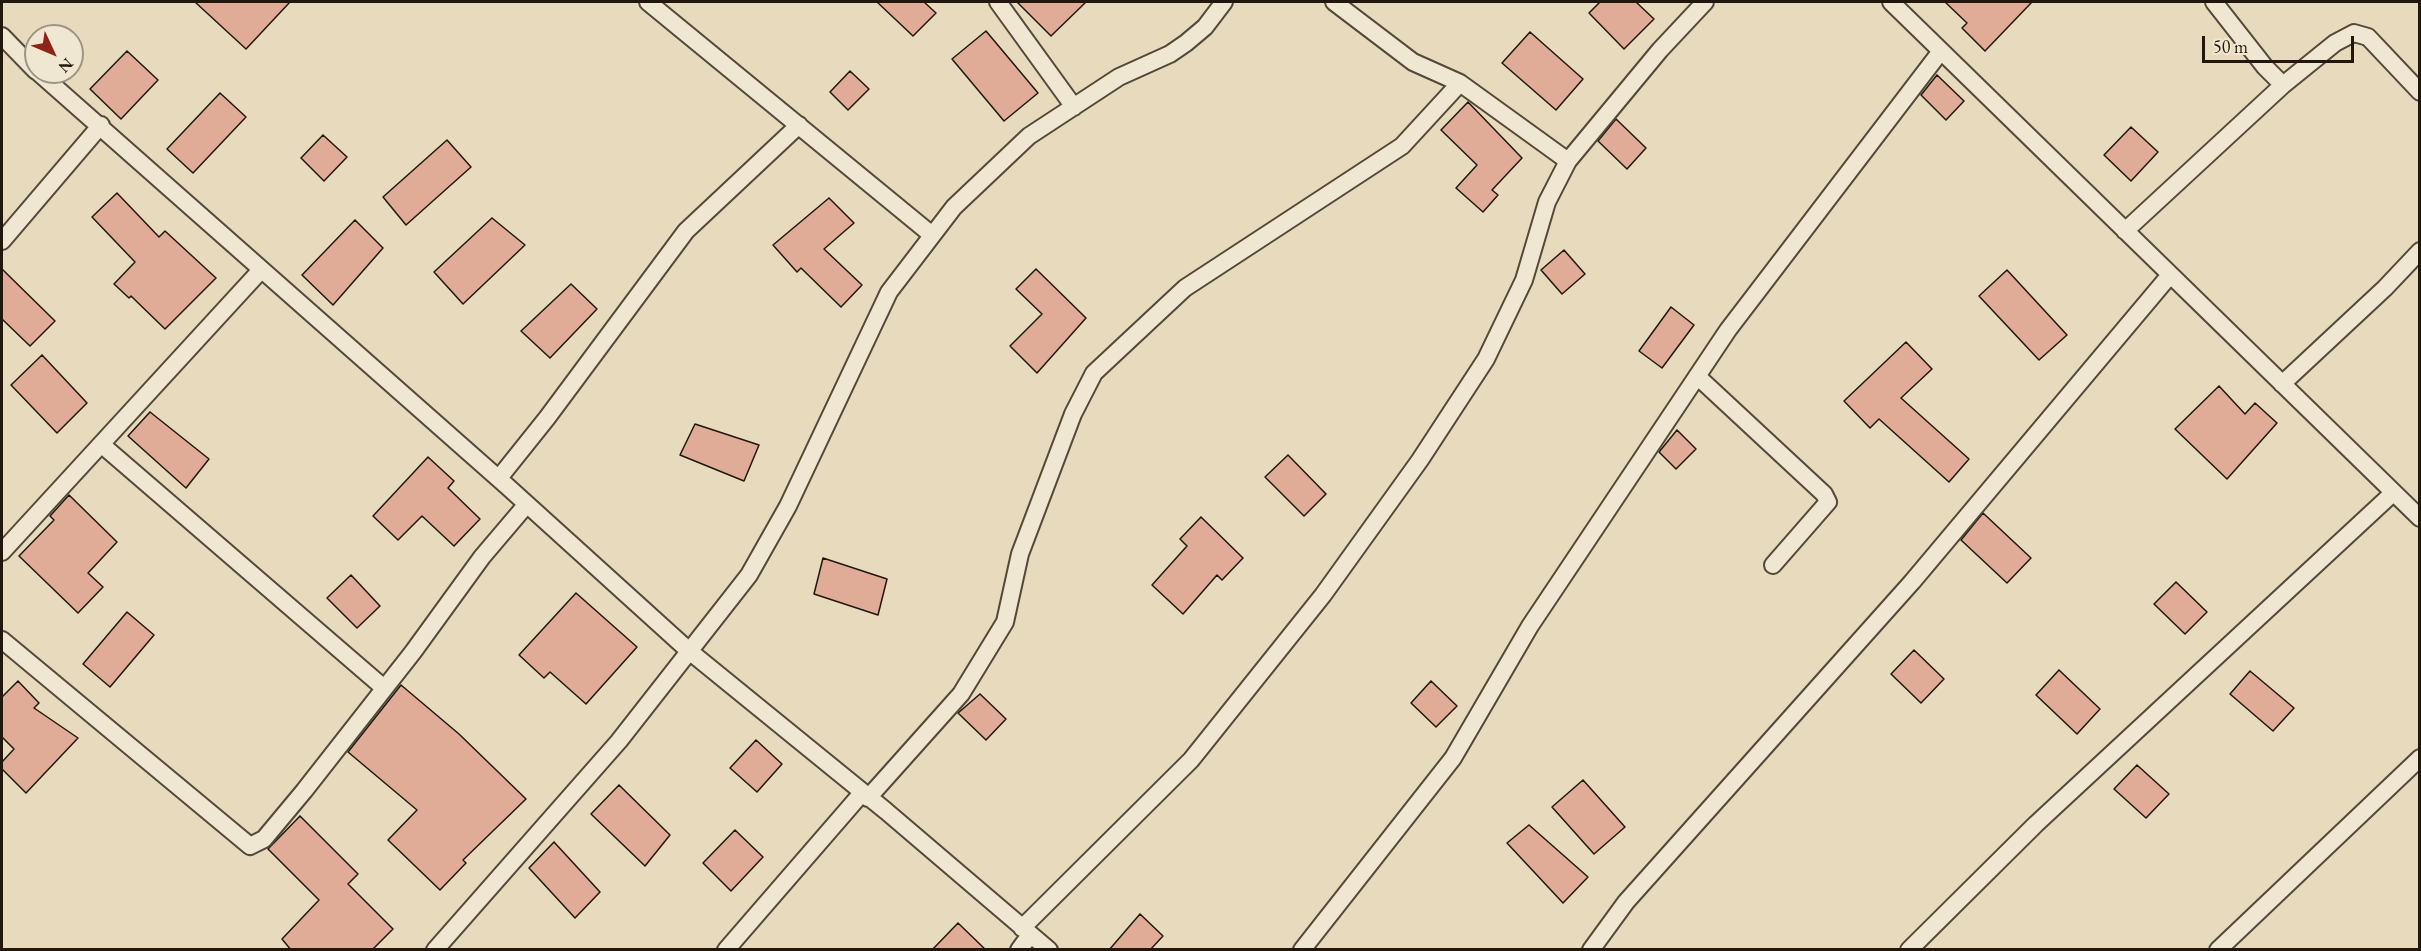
<!DOCTYPE html>
<style>
body{margin:0}
#map{position:relative;width:2421px;height:951px;overflow:hidden;background:#e8dabc;font-family:"EB Garamond",serif}
canvas{display:block}
.frame{position:absolute;inset:0;border:3px solid #22170c;pointer-events:none}
.north{position:absolute;left:24px;top:24px;width:60px;height:60px;box-sizing:border-box;background:#f0e7d3;border:2px solid #9e9483;border-radius:50%;rotate:134deg;font-size:16px;font-weight:700;line-height:24px;text-align:center;color:#22170c}
.north::after{content:'';display:block;margin:auto;width:21px;height:27px;background:#8f2418;clip-path:polygon(50% 0,100% 100%,50% 72%,0 100%)}
.scale{position:absolute;left:2202px;top:36px;width:152px;height:27px;box-sizing:border-box;border:3px solid #22170c;border-top:0;padding-left:8px;font-size:18px;line-height:21px;white-space:nowrap;color:#22170c;-webkit-text-stroke:4px #f0e7d3;paint-order:stroke}
</style>
<div id="map">
<canvas width="2421" height="951"></canvas>
<div class="frame"></div>
<div class="north">N</div>
<div class="scale">50 m</div>
</div>
<script>
const c = document.querySelector('canvas').getContext('2d');
c.lineJoin = 'round';
function paint(path, color) {
  c.fillStyle = color;
  c.fill(path, 'evenodd');
}
function poly(rows) {
  const path = new Path2D();
  for (const r of rows) {
    path.moveTo(r[0], r[1]);
    for (let i = 2; i < r.length; i += 2) path.lineTo(r[i], r[i + 1]);
  }
  return path;
}
function trace(path, color, width, dash) {
  c.strokeStyle = color;
  c.lineWidth = width;
  c.lineCap = dash ? 'butt' : 'round';
  c.setLineDash(dash || []);
  c.stroke(path);
}
const building = poly([
 [195,2,290,2,246,49,195,2],
 [877,2,924,2,936,13,913,36,877,2],
 [1017,2,1086,2,1051,36,1017,2],
 [1600,2,1636,2,1654,19,1624,49,1589,13,1600,2],
 [1945,2,2032,2,1985,51,1962,28,1967,23,1945,2],
 [986,31,1038,93,1004,121,952,59,986,31],
 [1530,32,1583,79,1556,110,1502,63,1530,32],
 [127,51,158,80,121,119,90,89,127,51],
 [850,71,869,89,848,110,830,92,850,71],
 [1937,75,1964,101,1946,120,1921,95,1937,75],
 [220,93,246,117,193,173,167,149,220,93],
 [1468,102,1522,158,1492,190,1498,195,1483,212,1456,188,1477,165,1441,130,1468,102],
 [1616,119,1646,148,1627,169,1598,141,1616,119],
 [2131,127,2158,152,2131,181,2104,155,2131,127],
 [323,135,347,157,324,181,301,158,323,135],
 [447,140,471,167,406,225,383,197,447,140],
 [117,193,159,237,165,231,216,278,165,329,131,296,129,298,114,284,135,262,92,217,117,193],
 [829,198,854,223,824,249,862,285,841,307,801,268,797,272,773,245,829,198],
 [492,218,525,245,463,304,434,272,492,218],
 [355,220,383,248,333,305,302,275,355,220],
 [1564,250,1585,274,1562,294,1541,270,1564,250],
 [2,269,55,321,30,346,2,319,2,269],
 [1036,269,1086,318,1037,373,1010,346,1042,314,1016,289,1036,269],
 [2007,270,2067,335,2039,360,1979,296,2007,270],
 [571,284,597,309,550,358,521,331,571,284],
 [1671,307,1694,325,1662,368,1639,351,1671,307],
 [1906,342,1932,369,1901,398,1969,459,1949,482,1879,419,1870,428,1844,401,1906,342],
 [42,355,87,403,57,433,11,385,42,355],
 [2219,386,2245,414,2255,403,2277,423,2227,479,2175,429,2219,386],
 [150,412,209,459,186,488,128,436,150,412],
 [695,424,759,445,744,481,680,455,695,424],
 [1677,430,1696,449,1676,469,1659,452,1677,430],
 [1288,455,1326,494,1304,516,1265,477,1288,455],
 [428,457,454,481,448,488,480,519,454,546,422,516,398,540,373,516,428,457],
 [69,495,117,542,88,573,103,587,78,613,19,556,54,520,50,516,69,495],
 [1983,513,2031,558,2007,583,1961,540,1983,513],
 [1201,517,1243,558,1222,580,1217,575,1183,614,1152,585,1187,546,1180,539,1201,517],
 [823,558,887,579,878,615,814,594,823,558],
 [351,575,380,606,357,628,327,598,351,575],
 [2176,582,2207,612,2185,634,2154,604,2176,582],
 [576,593,637,647,586,704,550,672,544,678,519,655,576,593],
 [127,612,154,635,110,687,83,664,127,612],
 [1914,650,1944,679,1921,703,1891,674,1914,650],
 [2059,670,2100,709,2077,734,2036,695,2059,670],
 [2250,671,2294,708,2273,731,2230,694,2250,671],
 [18,681,39,703,34,708,78,738,26,793,2,769,2,762,14,749,2,737,2,697,18,681],
 [1431,681,1457,706,1436,727,1411,703,1431,681],
 [401,685,459,734,526,799,463,860,466,863,440,890,388,840,417,810,348,752,401,685],
 [980,694,1006,719,986,740,958,713,980,694],
 [756,740,782,764,757,792,730,768,756,740],
 [2137,765,2169,794,2146,818,2114,789,2137,765],
 [1583,780,1625,827,1594,854,1552,807,1583,780],
 [619,785,670,835,645,866,591,814,619,785],
 [300,816,358,874,348,884,393,929,372,950,291,950,282,939,319,900,268,849,300,816],
 [1529,825,1588,877,1563,903,1507,843,1529,825],
 [735,830,763,857,731,891,703,863,735,830],
 [554,842,600,892,575,918,529,868,554,842],
 [1140,914,1163,936,1150,950,1109,950,1140,914],
 [958,923,986,950,932,950,958,923]
]);
paint(building, '#e0ac97');
trace(building, '#22170c', 1.5);
const street = poly([
 [648,2,932,235],
 [998,2,1074,107],
 [1334,2,1413,62,1460,83,1568,161],
 [1891,2,2420,518],
 [2,36,36,71],
 [38,72,508,487,688,650,886,811,1049,950],
 [2283,85,2335,43,2354,33,2368,37,2420,92],
 [2125,231,2283,85,2265,67,2214,2],
 [2,241,101,125],
 [1697,376,1824,494,1828,502,1773,565],
 [2282,384,2385,288,2420,251],
 [101,444,384,688],
 [499,478,547,418,686,231,799,125],
 [2,552,261,270],
 [2,640,250,846,264,839,304,791,413,652,482,557,527,504],
 [868,798,961,694,1005,622,1020,554,1073,414,1094,373,1185,288,1402,146,1460,83],
 [1022,928,1191,760,1323,595,1420,460,1486,359,1524,280,1547,202,1568,161,1660,50,1705,2],
 [435,950,619,741,749,575,788,506,889,292,954,207,1029,136,1119,77,1170,54,1186,43,1205,27,1224,2],
 [726,950,862,793],
 [1019,950,1030,935],
 [1302,950,1453,758,1530,626,1728,330,1941,51],
 [1591,950,1626,902,1912,582,2170,275],
 [1909,950,2036,824,2393,493],
 [2218,950,2420,758]
]);
trace(street, '#544838', 20);
trace(street, '#f0e7d3', 16);
</script>
